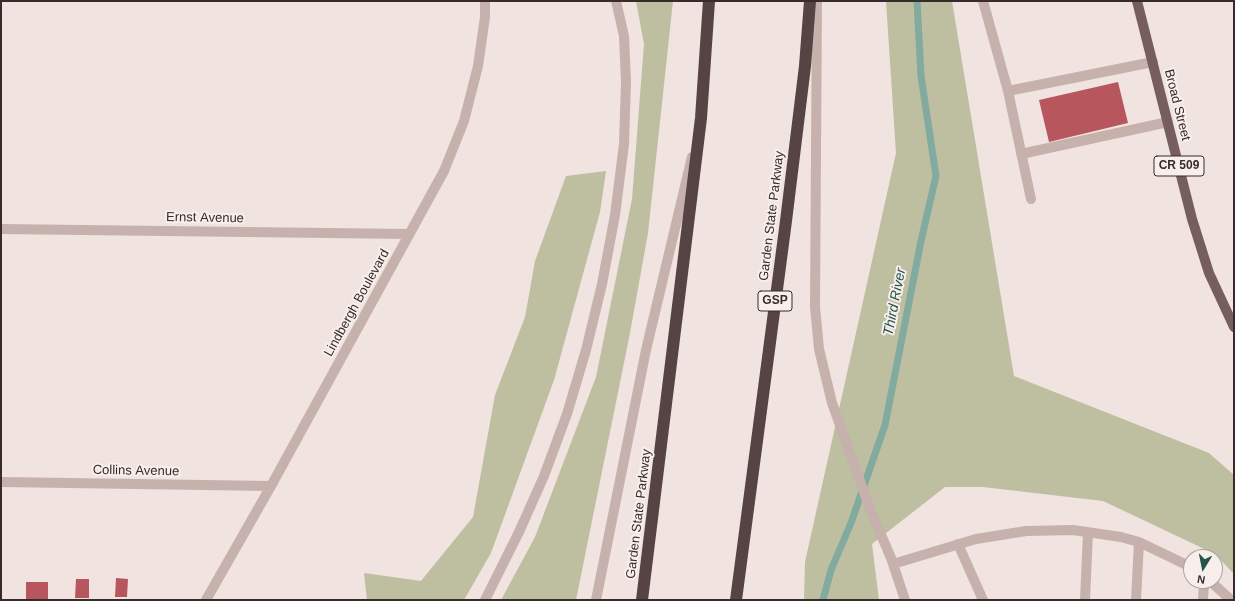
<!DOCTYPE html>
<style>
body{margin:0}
#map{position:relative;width:1235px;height:601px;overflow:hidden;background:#f0e3e0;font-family:Helvetica,sans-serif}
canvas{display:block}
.frame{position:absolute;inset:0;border:2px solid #372b2b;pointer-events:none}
.north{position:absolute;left:1183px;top:549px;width:40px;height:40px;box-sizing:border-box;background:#f8efec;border:1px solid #aba19f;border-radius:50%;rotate:190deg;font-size:11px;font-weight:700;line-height:16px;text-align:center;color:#372b2b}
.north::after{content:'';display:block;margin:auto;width:14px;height:18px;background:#255448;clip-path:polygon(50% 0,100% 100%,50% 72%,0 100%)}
</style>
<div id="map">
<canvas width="1235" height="601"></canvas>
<div class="frame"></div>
<div class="north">N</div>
</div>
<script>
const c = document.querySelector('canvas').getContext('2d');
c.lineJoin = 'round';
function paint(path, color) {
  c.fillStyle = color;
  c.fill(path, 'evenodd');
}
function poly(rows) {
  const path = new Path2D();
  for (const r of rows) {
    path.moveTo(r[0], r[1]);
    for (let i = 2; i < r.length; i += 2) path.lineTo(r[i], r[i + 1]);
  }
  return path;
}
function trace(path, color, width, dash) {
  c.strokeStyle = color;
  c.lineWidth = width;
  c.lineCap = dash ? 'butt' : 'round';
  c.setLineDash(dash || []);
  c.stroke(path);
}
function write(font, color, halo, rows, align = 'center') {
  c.font = font + ' Helvetica,sans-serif';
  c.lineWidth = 4;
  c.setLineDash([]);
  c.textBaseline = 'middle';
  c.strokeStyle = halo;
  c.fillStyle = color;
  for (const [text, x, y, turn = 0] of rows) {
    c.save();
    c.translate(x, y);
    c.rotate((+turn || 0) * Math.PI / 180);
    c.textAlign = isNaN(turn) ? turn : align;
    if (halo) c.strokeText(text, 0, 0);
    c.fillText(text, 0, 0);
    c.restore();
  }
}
paint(poly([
 [636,1,673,1,648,233,630,333,576,600,501,600,535,537,596,377,632,199,644,44],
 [886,1,952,1,1014,376,1209,453,1234,475,1234,574,1215,554,1103,501,983,487,945,487,872,544,879,600,804,600,805,562,896,153],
 [606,171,600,212,554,380,491,553,464,600,367,600,364,573,421,581,473,517,495,395,525,317,535,261,566,176]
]), '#bebea1');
trace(poly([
 [823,600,831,570,851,523,885,425,921,241,936,176,921,76,917,1]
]), '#82aa9f', 7);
paint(poly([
 [1118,82,1128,123,1049,142,1039,100],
 [116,578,128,579,127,597,115,597],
 [76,579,89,579,89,598,75,598],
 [26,582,48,582,48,600,26,600]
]), '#b8565e');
trace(poly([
 [817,1,815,307,819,349,832,403,870,509,891,558,905,600],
 [983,1,1008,91,1031,199],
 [1008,91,1153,62],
 [1021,154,1168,122],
 [1,229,409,234],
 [1,482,271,486],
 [958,544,983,600],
 [893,564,976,539,1026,531,1073,530,1121,537,1139,542,1191,567],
 [1210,581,1231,600],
 [206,600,271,486,444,171,464,121,478,66,485,17,485,1],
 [485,600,519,532,544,476,567,414,586,350,602,284,615,215,624,144,626,82,624,36,616,1],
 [596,600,646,350,692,157],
 [1085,600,1088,532],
 [1136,600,1139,542],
 [1203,600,1204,581]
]), '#c7b1ad', 10);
trace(poly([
 [1137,1,1192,219,1209,273,1234,327]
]), '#775e5e', 10);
trace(poly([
 [642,600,701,118,709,1],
 [736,600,786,221,805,66,810,1]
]), '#564343', 12);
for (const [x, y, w] of [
 [1179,166,50],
 [775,301,34]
]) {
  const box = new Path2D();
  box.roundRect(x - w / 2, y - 10, w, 20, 3);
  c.fillStyle = '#f8efec';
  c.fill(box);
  trace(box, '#372b2b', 1);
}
write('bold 12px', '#372b2b', null, [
 ["CR 509",1179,166],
 ["GSP",775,301]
]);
write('13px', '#372b2b', '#f8efec', [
 ["Broad Street",1177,105,76],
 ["Garden State Parkway",772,216,-83],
 ["Ernst Avenue",205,218,1],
 ["Lindbergh Boulevard",357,303,-61],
 ["Collins Avenue",136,471,1],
 ["Garden State Parkway",639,514,-83]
]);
write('italic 14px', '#255448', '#f8efec', [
 ["Third River",895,302,-79]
]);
</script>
